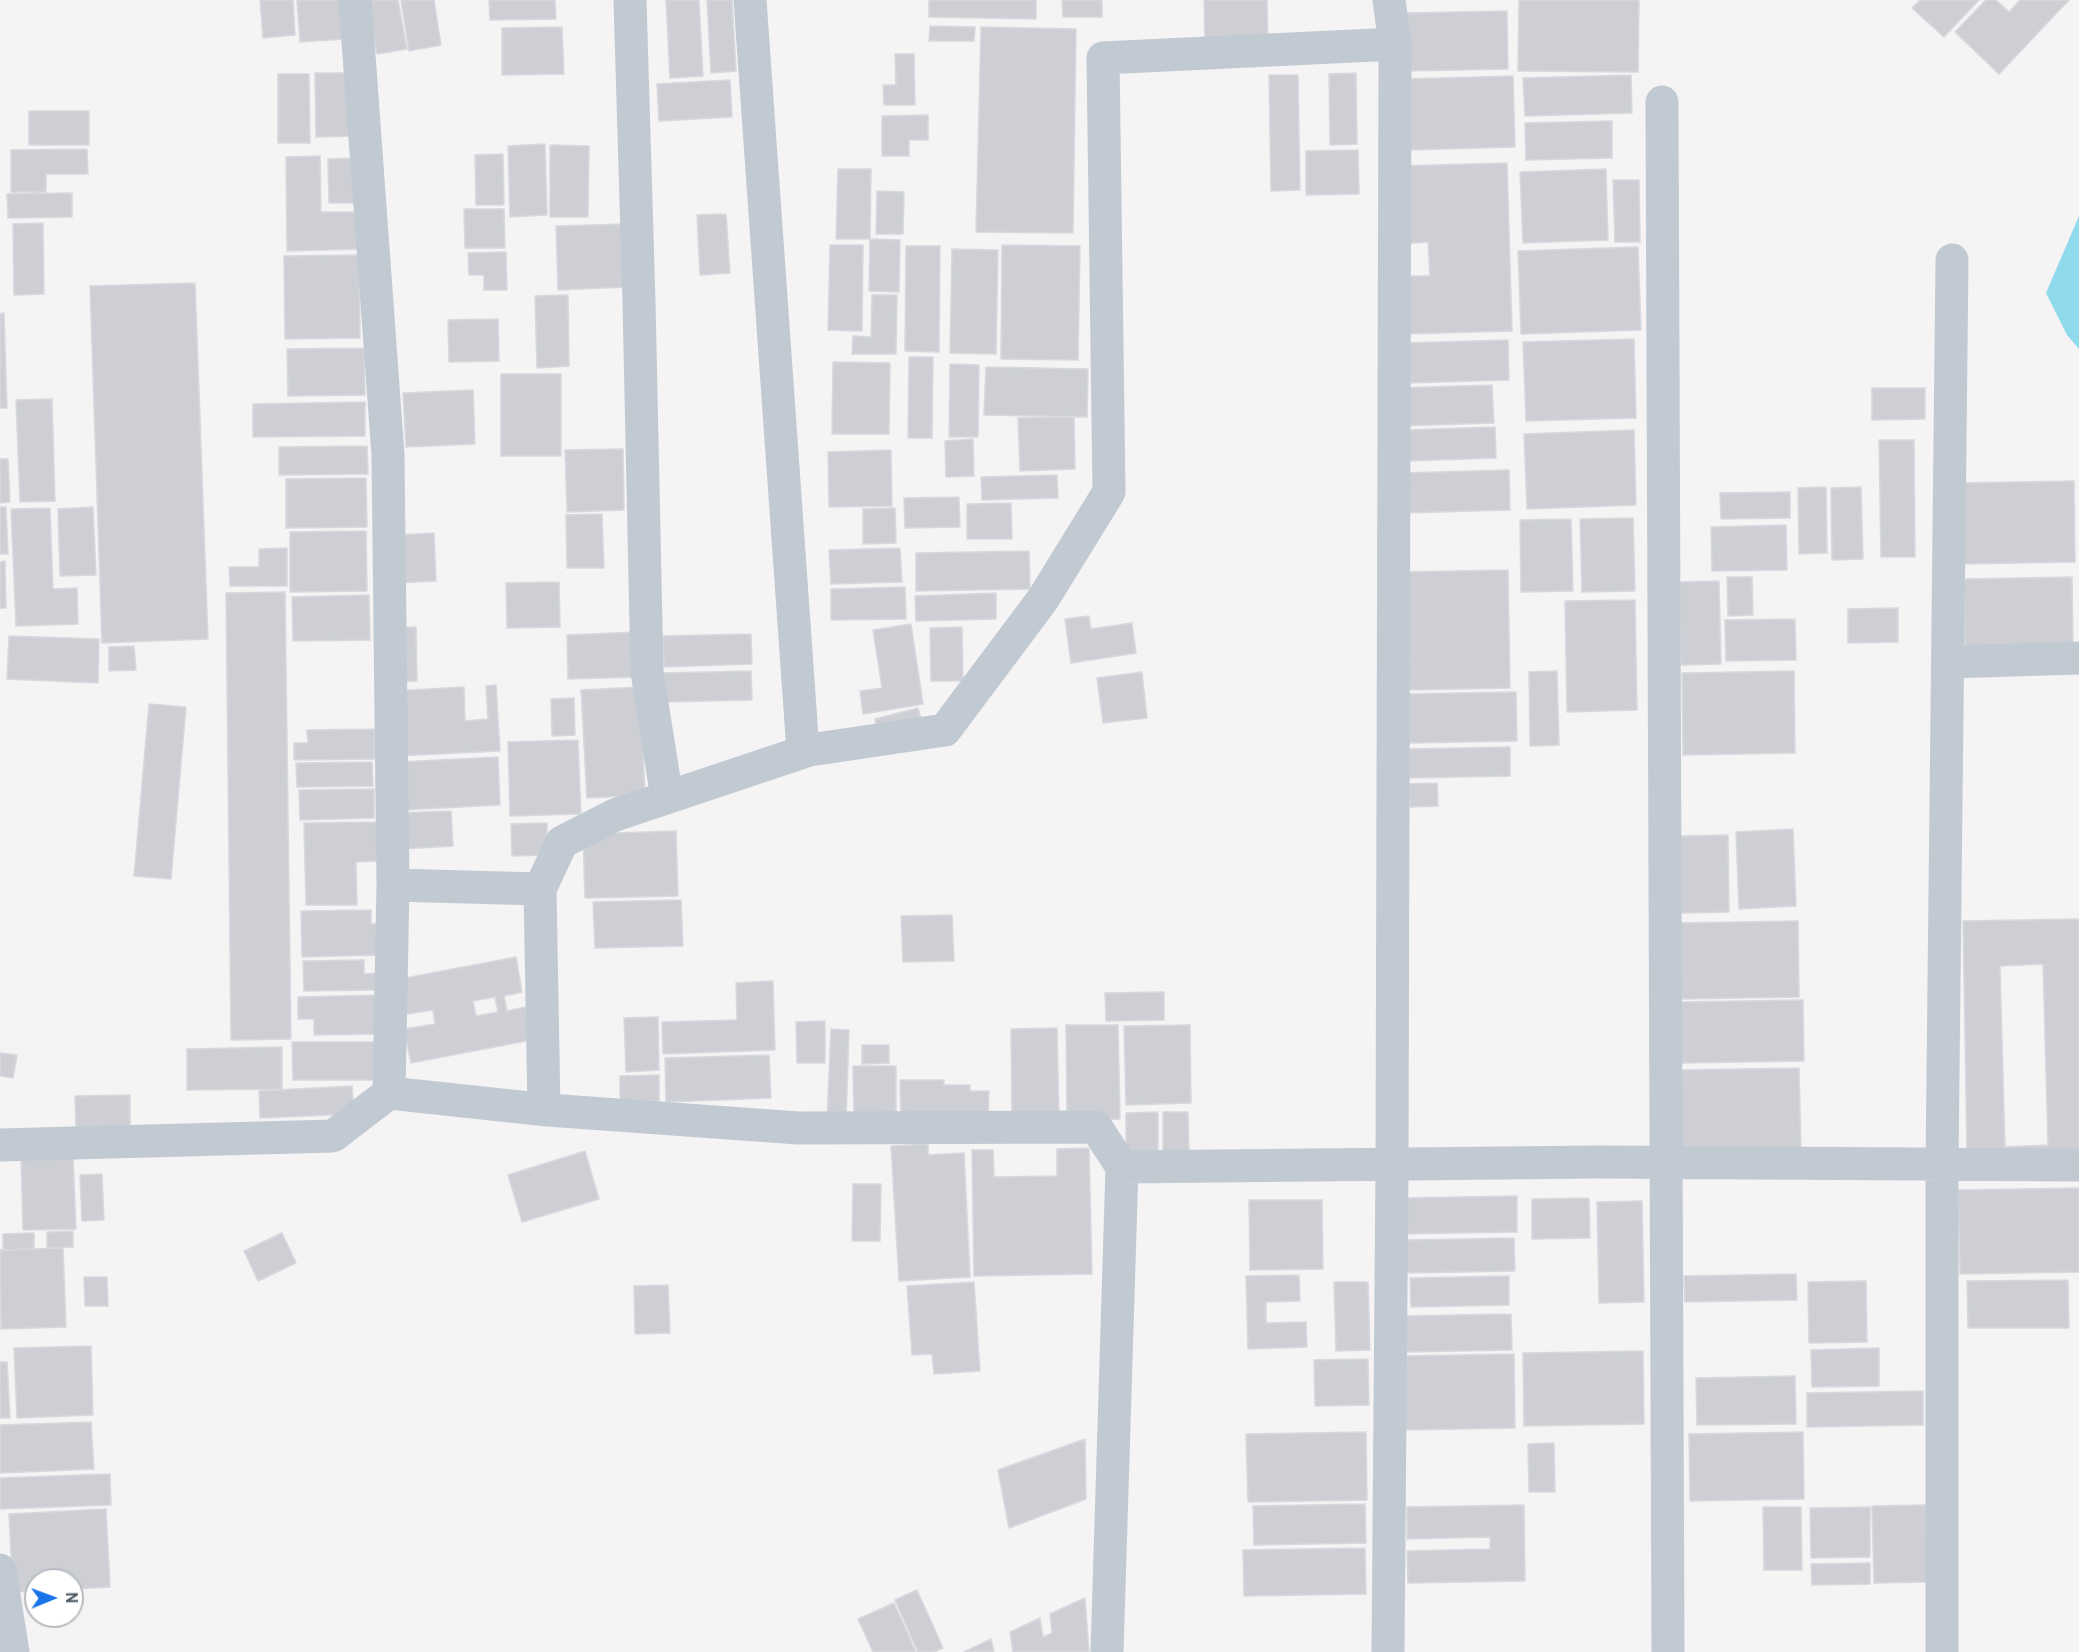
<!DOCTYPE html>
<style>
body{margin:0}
#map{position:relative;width:2079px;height:1652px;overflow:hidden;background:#f5f3f3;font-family:Overpass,sans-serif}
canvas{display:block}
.north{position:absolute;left:24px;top:1568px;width:60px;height:60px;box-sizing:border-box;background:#fff;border:2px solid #b7bbc0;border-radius:50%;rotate:89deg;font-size:16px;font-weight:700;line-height:24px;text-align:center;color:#4a5661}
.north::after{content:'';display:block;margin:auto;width:21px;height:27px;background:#1a73e8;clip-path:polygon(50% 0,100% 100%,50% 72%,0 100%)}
</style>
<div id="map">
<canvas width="2079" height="1652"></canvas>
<div class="north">N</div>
</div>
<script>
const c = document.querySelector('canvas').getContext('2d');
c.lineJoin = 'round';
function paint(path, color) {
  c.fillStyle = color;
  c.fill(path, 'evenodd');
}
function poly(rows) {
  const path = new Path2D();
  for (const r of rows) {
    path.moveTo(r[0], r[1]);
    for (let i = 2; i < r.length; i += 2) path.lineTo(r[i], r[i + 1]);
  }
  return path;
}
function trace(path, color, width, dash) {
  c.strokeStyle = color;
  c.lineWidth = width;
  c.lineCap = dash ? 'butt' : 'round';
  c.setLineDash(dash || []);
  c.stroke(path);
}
paint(poly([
 [2079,216,2079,349,2067,335,2046,293]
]), '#90daee');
const building = poly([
 [260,0,293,0,295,35,263,38,260,0],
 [297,0,342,0,345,39,300,42,297,0],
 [368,0,398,0,407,49,377,54,368,0],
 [401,0,434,0,441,45,409,51,401,0],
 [489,0,555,0,556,19,490,20,489,0],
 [666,0,699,0,703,76,670,78,666,0],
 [707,0,732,0,736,71,711,73,707,0],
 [929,0,1036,0,1036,19,929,17,929,0],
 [1062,0,1102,0,1102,17,1063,17,1062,0],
 [1204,0,1267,0,1268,42,1205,43,1204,0],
 [1519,0,1639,0,1638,72,1518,71,1519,0],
 [1920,0,1979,0,1944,37,1912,8,1920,0],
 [1986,0,1996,0,2009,12,2020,0,2069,0,1999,74,1955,32,1986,0],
 [1507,11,1508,69,1407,71,1406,13,1507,11],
 [930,26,975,27,974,41,929,41,930,26],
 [562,27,564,74,502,75,502,28,562,27],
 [981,27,1076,29,1073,233,976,232,981,27],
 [895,54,914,54,915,105,884,105,883,85,896,85,895,54],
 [315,73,356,73,356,136,316,137,315,73],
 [1356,73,1357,144,1330,145,1329,74,1356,73],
 [278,74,309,74,310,143,278,143,278,74],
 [1269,75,1298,75,1300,190,1271,191,1269,75],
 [1631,75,1632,113,1525,116,1523,78,1631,75],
 [1513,76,1515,147,1407,150,1405,79,1513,76],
 [730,80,732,117,659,121,657,84,730,80],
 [29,111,89,111,89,145,29,145,29,111],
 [928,115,928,140,909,140,909,156,882,156,882,116,928,115],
 [1612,121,1612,158,1526,160,1525,123,1612,121],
 [545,144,547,215,510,217,508,146,545,144],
 [550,145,589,146,588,217,550,217,550,145],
 [87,149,88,174,46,174,46,192,11,192,11,150,87,149],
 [1358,150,1359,194,1306,195,1306,151,1358,150],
 [503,154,504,205,476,205,475,155,503,154],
 [320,156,321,212,363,212,363,249,287,251,286,157,320,156],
 [362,158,362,203,329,203,328,159,362,158],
 [1507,163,1512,331,1404,334,1403,276,1430,276,1428,242,1401,244,1399,166,1507,163],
 [838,169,871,169,870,239,836,239,838,169],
 [1606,169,1608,240,1523,243,1520,172,1606,169],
 [1613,180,1639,180,1640,242,1615,242,1613,180],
 [877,191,904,192,903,234,876,234,877,191],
 [72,193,72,217,8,218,7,194,72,193],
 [464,209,504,209,505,248,465,248,464,209],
 [726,214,730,273,700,275,697,215,726,214],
 [43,223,44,294,14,295,13,224,43,223],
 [626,224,627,287,558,290,556,226,626,224],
 [870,239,900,240,899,292,869,291,870,239],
 [830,245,863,245,862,331,828,330,830,245],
 [1002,245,1080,246,1078,360,1001,359,1002,245],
 [906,246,940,246,939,352,905,351,906,246],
 [1638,247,1641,330,1521,334,1518,251,1638,247],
 [952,249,998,250,996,354,950,353,952,249],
 [506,252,507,290,484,290,484,275,469,275,468,253,506,252],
 [359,255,360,338,285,339,284,256,359,255],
 [195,283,208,639,102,643,90,286,195,283],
 [568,295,569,366,537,368,535,296,568,295],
 [872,295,897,295,896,354,852,354,853,336,871,337,872,295],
 [4,313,7,408,0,408,0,314,4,313],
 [498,319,499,361,449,362,448,320,498,319],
 [1634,339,1636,418,1526,421,1523,342,1634,339],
 [1508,340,1509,380,1406,383,1404,343,1508,340],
 [364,348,365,395,288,396,287,349,364,348],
 [909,357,933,357,932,438,908,438,909,357],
 [833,362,890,363,889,434,832,434,833,362],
 [950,364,979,365,978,437,949,437,950,364],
 [986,367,1088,369,1087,417,984,415,986,367],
 [501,374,561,374,561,456,501,456,501,374],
 [1492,385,1494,423,1397,426,1396,388,1492,385],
 [1872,388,1925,388,1925,419,1872,420,1872,388],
 [473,390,475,444,406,447,403,393,473,390],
 [52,399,55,501,20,502,16,400,52,399],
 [365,402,365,436,253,437,253,404,365,402],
 [1074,417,1075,469,1020,471,1018,418,1074,417],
 [1495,427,1496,458,1406,461,1404,430,1495,427],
 [1634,430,1636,505,1527,509,1524,434,1634,430],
 [973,439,974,476,946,477,945,441,973,439],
 [1879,440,1914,440,1915,557,1881,557,1879,440],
 [367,446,368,474,279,475,279,447,367,446],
 [623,449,624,510,567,512,565,450,623,449],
 [891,450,892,506,829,507,828,452,891,450],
 [0,459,8,459,10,502,0,503,0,459],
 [1509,470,1510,510,1402,513,1400,473,1509,470],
 [1057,475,1058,498,982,500,981,477,1057,475],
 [366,478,367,527,286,528,286,479,366,478],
 [2074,481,2075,562,1962,564,1960,483,2074,481],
 [1826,487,1827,553,1799,554,1798,488,1826,487],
 [1861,487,1863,559,1832,560,1831,488,1861,487],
 [1790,492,1790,518,1721,519,1720,493,1790,492],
 [959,497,960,527,905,528,904,498,959,497],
 [1011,503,1012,539,967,539,967,504,1011,503],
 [0,507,6,507,8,554,0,554,0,507],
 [93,507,96,575,60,576,58,509,93,507],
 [50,508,53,589,77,588,78,624,16,626,11,509,50,508],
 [895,508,896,543,863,544,863,509,895,508],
 [602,514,604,568,567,568,566,515,602,514],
 [1633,518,1635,591,1582,592,1580,519,1633,518],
 [1571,519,1573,591,1521,592,1520,520,1571,519],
 [1786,525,1787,570,1712,571,1711,527,1786,525],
 [366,531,367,591,290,592,290,532,366,531],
 [434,533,436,581,398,583,395,535,434,533],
 [287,548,287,586,230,586,229,567,259,567,259,549,287,548],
 [900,548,902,582,831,584,829,550,900,548],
 [1029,551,1030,589,916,591,916,553,1029,551],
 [5,561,6,608,0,608,0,562,5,561],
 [1508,570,1510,688,1403,690,1401,572,1508,570],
 [1727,577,1752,577,1753,615,1728,616,1727,577],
 [2072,577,2073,648,1965,650,1964,579,2072,577],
 [1719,581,1721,664,1681,665,1679,582,1719,581],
 [559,582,560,627,507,628,506,583,559,582],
 [905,587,906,619,831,620,831,589,905,587],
 [285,592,291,1039,231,1040,226,593,285,592],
 [996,593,996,619,916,621,915,596,996,593],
 [369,595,370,640,293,641,292,597,369,595],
 [1635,600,1637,710,1567,712,1565,601,1635,600],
 [1898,608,1898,642,1848,643,1848,609,1898,608],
 [1089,616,1091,629,1132,623,1136,653,1071,663,1065,619,1089,616],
 [1795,619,1796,660,1726,661,1725,620,1795,619],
 [911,624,923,704,863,714,860,691,882,688,873,630,911,624],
 [416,627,417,681,394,682,393,628,416,627],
 [962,627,963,681,931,681,930,628,962,627],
 [637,632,638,677,568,679,567,635,637,632],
 [751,634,752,664,664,667,663,636,751,634],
 [9,636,99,639,98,683,7,679,9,636],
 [134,646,136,670,109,671,109,647,134,646],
 [751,671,752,700,663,702,662,673,751,671],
 [1557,671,1559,745,1530,746,1529,672,1557,671],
 [1794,671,1795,753,1683,755,1682,673,1794,671],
 [1142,672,1147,718,1103,723,1097,678,1142,672],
 [496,685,500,751,396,756,393,691,464,687,465,721,488,719,486,686,496,685],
 [640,687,645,795,587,798,581,690,640,687],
 [1516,692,1517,741,1409,743,1408,694,1516,692],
 [574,698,575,735,552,736,551,699,574,698],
 [149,704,186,707,171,879,134,876,149,704],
 [918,708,923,726,879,737,875,719,918,708],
 [374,729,375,759,294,760,294,743,308,743,307,730,374,729],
 [578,740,581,814,510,816,508,742,578,740],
 [1510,747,1510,776,1408,778,1408,749,1510,747],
 [498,757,500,805,402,810,399,762,498,757],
 [372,762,373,786,297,787,296,763,372,762],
 [1437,783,1438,806,1410,807,1409,784,1437,783],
 [374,789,374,818,300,820,299,790,374,789],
 [451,811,453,846,402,849,399,813,451,811],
 [377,822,378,861,356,862,357,905,306,905,304,823,377,822],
 [547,823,547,855,512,856,511,824,547,823],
 [1793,829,1796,906,1739,909,1736,832,1793,829],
 [676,831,678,896,585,898,583,834,676,831],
 [1728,835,1729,912,1681,913,1679,836,1728,835],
 [681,900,683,946,595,948,593,902,681,900],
 [371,910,371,924,382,923,382,955,302,957,301,911,371,910],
 [952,915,954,961,903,962,901,916,952,915],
 [2079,919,2079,1149,1967,1151,1963,921,2079,919],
 [2043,964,2048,1145,2005,1147,2000,966,2043,964],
 [1798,921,1799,997,1680,999,1679,923,1798,921],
 [516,957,522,992,504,996,507,1011,525,1007,531,1040,411,1063,404,1029,435,1024,433,1010,402,1015,395,980,516,957],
 [495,997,498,1012,476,1016,473,1001,495,997],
 [364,960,364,974,378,973,378,990,304,991,303,961,364,960],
 [773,981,775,1050,663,1054,662,1022,737,1020,736,983,773,981],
 [1164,992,1164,1020,1106,1021,1105,993,1164,992],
 [382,995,383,1034,314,1035,314,1019,298,1019,298,997,382,995],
 [1803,1000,1804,1061,1681,1063,1680,1002,1803,1000],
 [658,1017,659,1070,626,1072,624,1018,658,1017],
 [825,1021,825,1063,797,1063,796,1022,825,1021],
 [1066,1025,1118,1025,1120,1119,1067,1120,1066,1025],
 [1190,1025,1191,1103,1126,1105,1124,1026,1190,1025],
 [1057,1028,1059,1121,1012,1122,1011,1029,1057,1028],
 [831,1029,849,1030,846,1120,827,1119,831,1029],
 [292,1042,378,1042,378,1080,293,1080,292,1042],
 [862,1045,889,1045,889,1063,862,1064,862,1045],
 [282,1047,282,1089,187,1090,187,1049,282,1047],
 [0,1053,17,1055,13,1078,0,1076,0,1053],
 [769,1055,771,1098,666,1102,665,1058,769,1055],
 [853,1066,896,1066,896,1121,854,1121,853,1066],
 [1799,1068,1801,1152,1679,1154,1678,1070,1799,1068],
 [659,1075,659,1101,620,1102,620,1076,659,1075],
 [900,1080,944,1080,944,1085,970,1085,970,1091,989,1091,988,1118,901,1119,900,1080],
 [352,1086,354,1114,260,1118,259,1091,352,1086],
 [130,1095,130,1130,76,1131,75,1096,130,1095],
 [1158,1112,1158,1153,1126,1154,1126,1113,1158,1112],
 [1163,1112,1188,1112,1189,1152,1163,1153,1163,1112],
 [928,1144,928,1155,964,1153,970,1277,899,1281,891,1146,928,1144],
 [1089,1148,1092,1274,974,1276,972,1150,993,1150,994,1177,1057,1176,1057,1149,1089,1148],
 [585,1151,599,1199,522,1222,508,1175,585,1151],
 [73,1156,76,1229,23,1230,21,1158,73,1156],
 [102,1174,104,1220,82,1221,80,1175,102,1174],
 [853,1184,881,1184,880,1241,852,1241,853,1184],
 [2079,1188,2079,1272,1960,1274,1958,1190,2079,1188],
 [1517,1196,1517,1232,1400,1234,1400,1198,1517,1196],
 [1589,1198,1590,1238,1532,1239,1532,1199,1589,1198],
 [1249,1200,1322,1200,1323,1269,1250,1270,1249,1200],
 [1642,1201,1644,1302,1599,1303,1597,1202,1642,1201],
 [73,1231,73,1247,47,1248,47,1232,73,1231],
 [34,1233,34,1249,3,1250,3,1234,34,1233],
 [282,1233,296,1263,258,1281,244,1251,282,1233],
 [1514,1238,1515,1271,1404,1273,1403,1240,1514,1238],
 [63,1248,66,1327,1,1329,0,1250,63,1248],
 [1796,1274,1797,1300,1685,1302,1684,1276,1796,1274],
 [1299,1275,1300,1301,1266,1302,1266,1323,1306,1322,1307,1347,1248,1349,1246,1276,1299,1275],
 [1509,1276,1509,1305,1411,1307,1410,1278,1509,1276],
 [84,1277,107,1277,108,1306,85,1306,84,1277],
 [2068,1280,2069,1328,1968,1328,1967,1281,2068,1280],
 [1866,1281,1867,1342,1809,1343,1808,1282,1866,1281],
 [974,1282,980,1371,934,1374,932,1354,912,1355,907,1286,974,1282],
 [1334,1282,1368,1282,1370,1350,1336,1351,1334,1282],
 [668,1285,670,1333,635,1334,634,1286,668,1285],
 [1511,1314,1512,1350,1404,1352,1403,1316,1511,1314],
 [91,1346,93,1415,17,1418,14,1348,91,1346],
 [1879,1348,1879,1386,1812,1387,1811,1350,1879,1348],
 [1643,1351,1644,1424,1524,1426,1523,1353,1643,1351],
 [1514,1354,1515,1428,1404,1430,1403,1356,1514,1354],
 [1368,1359,1369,1405,1315,1406,1314,1360,1368,1359],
 [0,1362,7,1362,10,1418,0,1418,0,1362],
 [1795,1376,1796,1424,1697,1425,1696,1378,1795,1376],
 [1923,1391,1923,1425,1807,1427,1807,1393,1923,1391],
 [91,1422,94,1469,0,1473,0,1425,91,1422],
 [1366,1432,1367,1500,1248,1502,1246,1434,1366,1432],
 [1803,1432,1804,1499,1690,1501,1689,1434,1803,1432],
 [1085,1439,1086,1499,1009,1528,998,1470,1085,1439],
 [1554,1443,1555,1492,1529,1492,1528,1444,1554,1443],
 [110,1474,111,1505,0,1509,0,1478,110,1474],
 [1365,1504,1366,1543,1254,1545,1253,1506,1365,1504],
 [1524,1505,1525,1581,1408,1583,1407,1551,1490,1549,1490,1537,1407,1539,1407,1507,1524,1505],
 [1926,1505,1927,1582,1874,1583,1872,1506,1926,1505],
 [1763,1507,1801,1507,1802,1570,1764,1570,1763,1507],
 [1870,1507,1870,1557,1811,1558,1810,1508,1870,1507],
 [106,1509,110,1587,72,1589,72,1580,36,1580,36,1591,13,1592,9,1514,106,1509],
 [1365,1548,1366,1594,1244,1596,1243,1550,1365,1548],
 [1870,1563,1870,1584,1812,1585,1811,1564,1870,1563],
 [917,1590,943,1648,934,1652,918,1652,895,1600,917,1590],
 [1085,1598,1089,1652,1013,1652,1010,1632,1040,1618,1043,1637,1052,1633,1050,1614,1085,1598],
 [894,1603,916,1652,873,1652,858,1619,894,1603],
 [991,1639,994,1652,964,1652,991,1639]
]);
paint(building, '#cdcfd5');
trace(building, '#d7d9de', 1.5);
trace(poly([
 [355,0,388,455,393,885,389,1093],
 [630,0,639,302,647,672,667,798],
 [750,0,803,751,945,730,1043,599,1109,492,1103,58,1395,44,1392,1164,1388,1652],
 [1389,0,1395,44],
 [1662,102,1668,1652],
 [1948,662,2079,658],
 [393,885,540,889],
 [544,1110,540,889,562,842,615,815,809,750],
 [0,1145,333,1136,389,1093,548,1110,798,1128,1096,1127,1122,1167],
 [0,1570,13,1652],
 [1107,1652,1122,1167,1597,1162,2079,1165],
 [1942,1652,1942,1164,1952,260]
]), '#c1cad2', 33);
</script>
